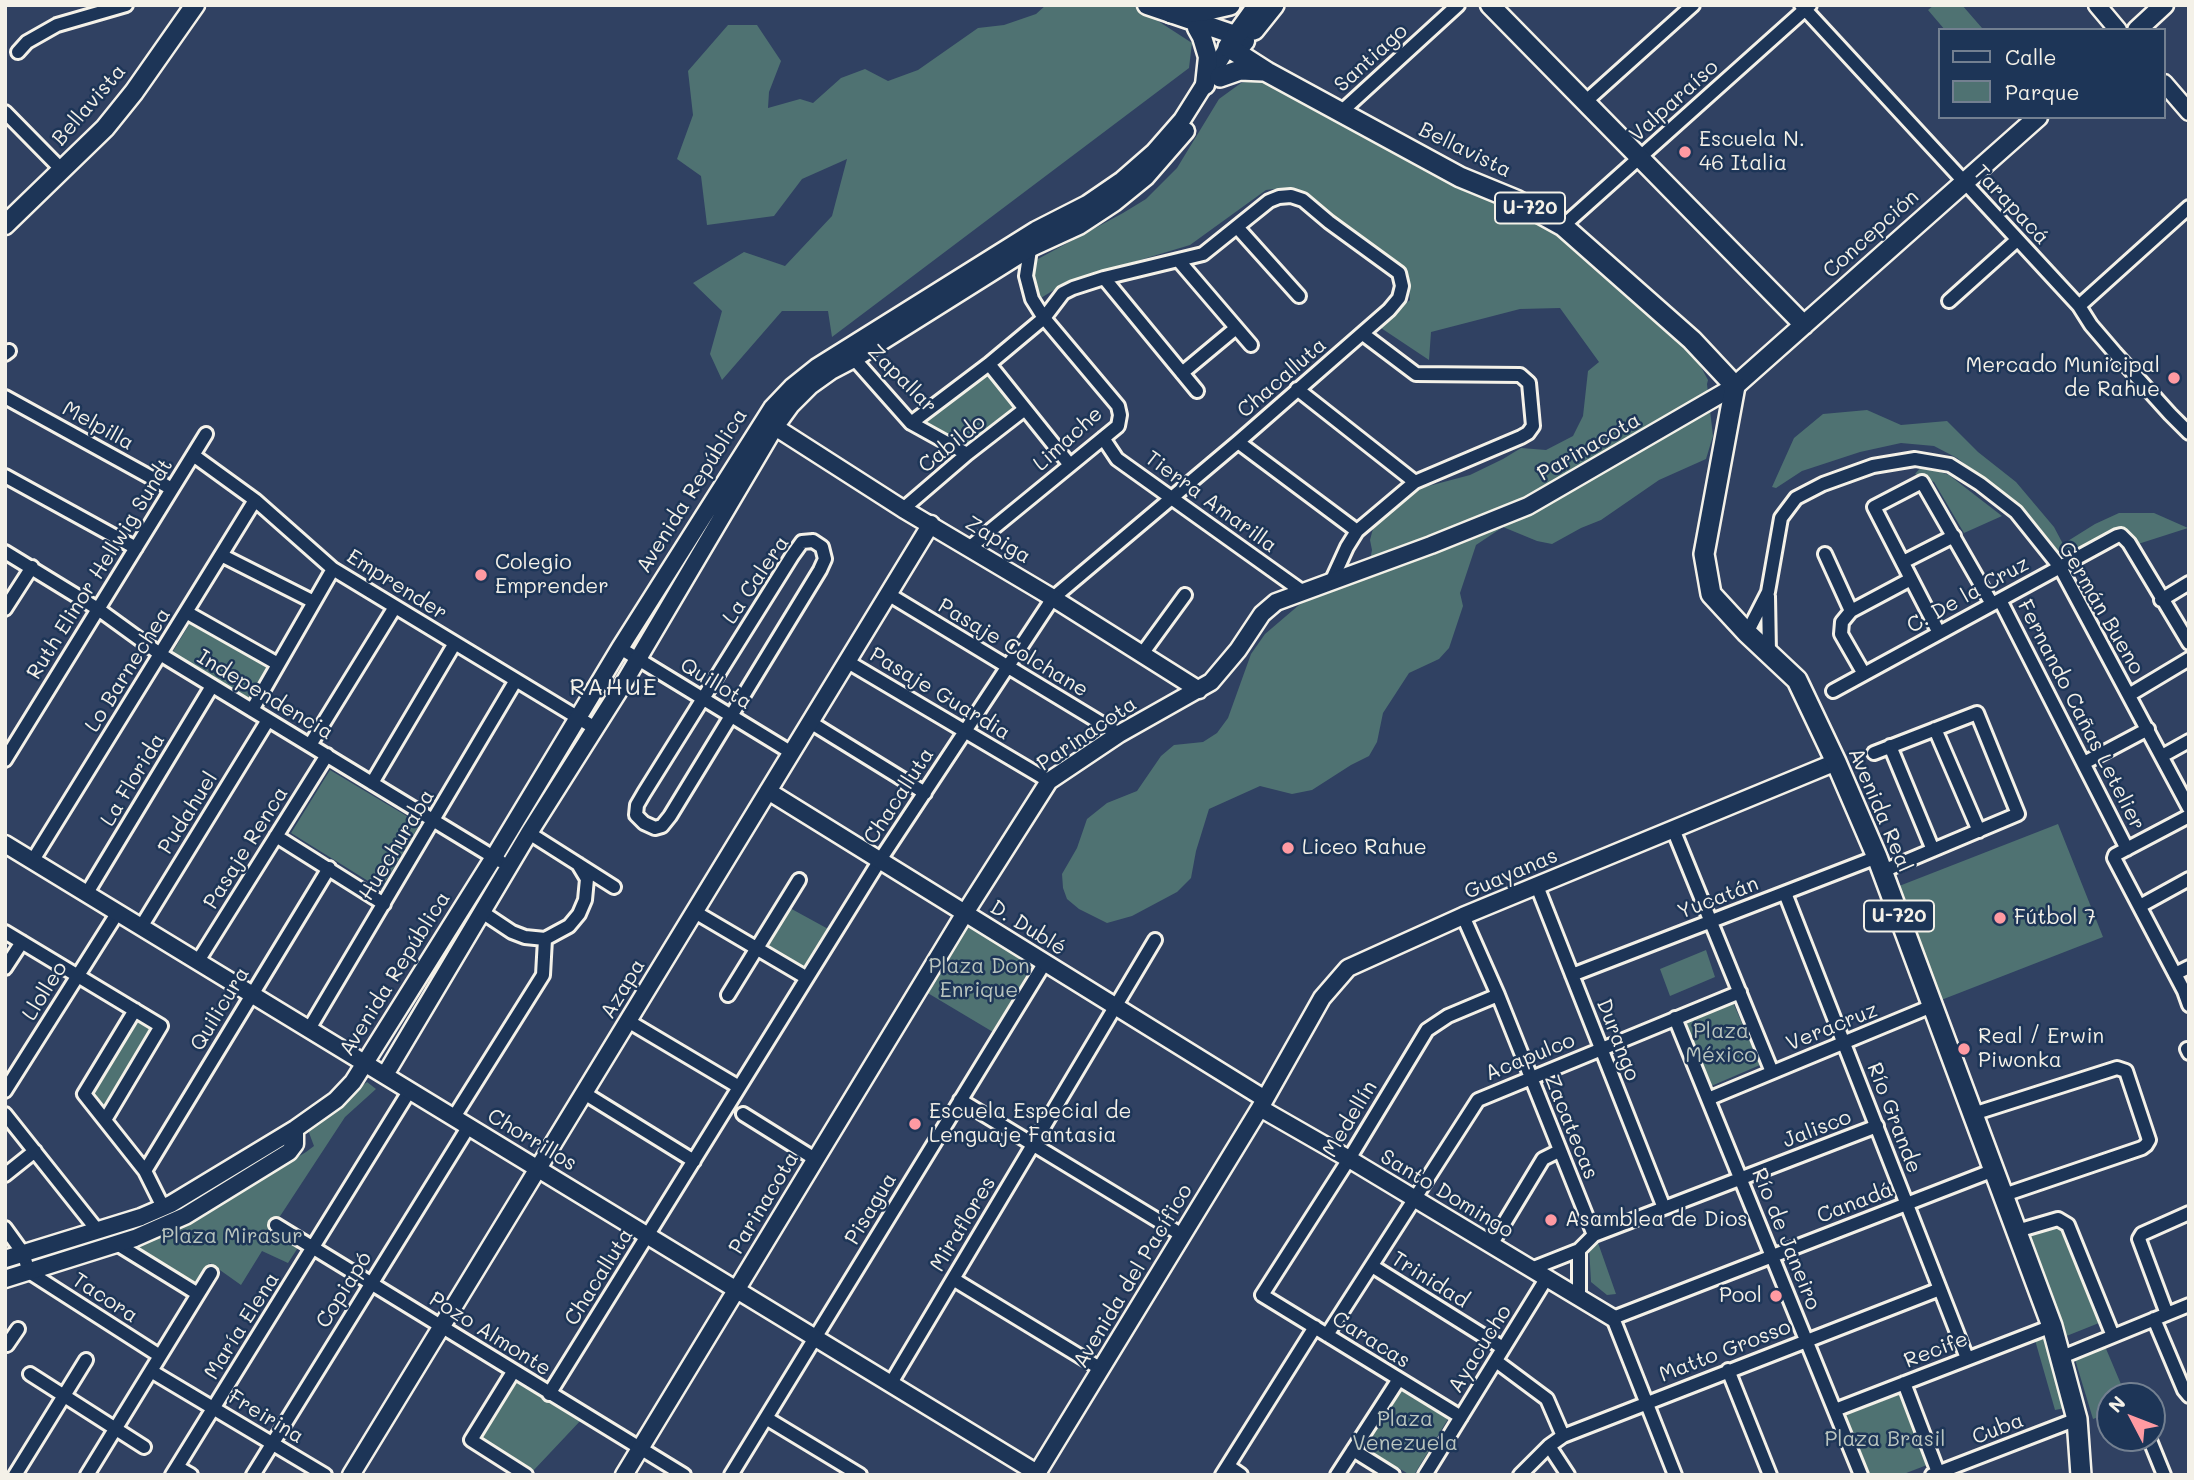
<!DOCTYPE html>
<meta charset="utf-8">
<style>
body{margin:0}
#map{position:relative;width:2194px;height:1480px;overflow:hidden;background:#304162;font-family:Mali,sans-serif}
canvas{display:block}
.frame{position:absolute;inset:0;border:7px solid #f4f1e8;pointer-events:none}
.legend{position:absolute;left:1938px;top:28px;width:228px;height:91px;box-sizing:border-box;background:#1d3557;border:2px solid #738091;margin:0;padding:9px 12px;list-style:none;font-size:21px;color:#f4f1e8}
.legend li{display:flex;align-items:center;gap:14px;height:35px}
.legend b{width:35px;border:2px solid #738091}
.north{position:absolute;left:2096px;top:1382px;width:70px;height:70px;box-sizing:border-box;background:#1d3557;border:2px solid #738091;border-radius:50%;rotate:312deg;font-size:19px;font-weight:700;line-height:28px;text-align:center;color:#f4f1e8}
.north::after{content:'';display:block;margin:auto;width:24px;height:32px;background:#ff9aa2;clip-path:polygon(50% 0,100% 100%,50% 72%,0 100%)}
</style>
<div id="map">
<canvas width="2194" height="1480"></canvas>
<div class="frame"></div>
<ul class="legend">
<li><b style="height:9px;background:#1d3557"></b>Calle</li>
<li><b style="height:19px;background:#4f7272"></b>Parque</li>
</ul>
<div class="north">N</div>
</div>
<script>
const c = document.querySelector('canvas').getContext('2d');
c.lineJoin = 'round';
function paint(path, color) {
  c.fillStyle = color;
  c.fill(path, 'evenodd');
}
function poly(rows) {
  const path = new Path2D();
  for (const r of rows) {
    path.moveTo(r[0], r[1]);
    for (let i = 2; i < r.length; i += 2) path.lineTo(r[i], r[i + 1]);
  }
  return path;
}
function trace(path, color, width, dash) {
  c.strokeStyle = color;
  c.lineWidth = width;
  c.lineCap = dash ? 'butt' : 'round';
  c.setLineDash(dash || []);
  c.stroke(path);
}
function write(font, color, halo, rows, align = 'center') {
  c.font = font + ' Mali,sans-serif';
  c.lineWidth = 5;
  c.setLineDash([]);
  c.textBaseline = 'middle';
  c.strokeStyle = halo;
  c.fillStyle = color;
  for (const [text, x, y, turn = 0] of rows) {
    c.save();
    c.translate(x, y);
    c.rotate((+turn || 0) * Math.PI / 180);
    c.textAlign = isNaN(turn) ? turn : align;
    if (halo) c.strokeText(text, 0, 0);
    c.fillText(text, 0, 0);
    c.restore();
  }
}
paint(poly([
 [1046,5,1126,5,1138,8,1192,43,1189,68,832,337,828,311,782,311,722,380,710,354,722,311,693,283,744,252,785,266,832,216,847,159,802,179,774,216,707,225,701,176,677,159,693,115,688,71,728,25,757,25,781,61,769,92,768,108,800,99,813,103,841,78,865,69,888,81,918,70,978,28,1004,25,1036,14],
 [1934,5,1962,5,1982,28,1980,30,1945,30,1928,10],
 [1263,78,1513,204,1555,231,1688,343,1708,380,1707,384,1713,436,1706,459,1659,480,1601,520,1581,528,1552,544,1537,541,1503,527,1476,545,1460,593,1463,606,1449,648,1439,659,1409,673,1383,713,1377,742,1369,756,1351,765,1312,790,1292,794,1260,786,1209,809,1196,851,1191,878,1177,892,1132,916,1107,923,1079,909,1067,899,1063,888,1062,874,1077,848,1087,819,1107,803,1137,791,1161,756,1174,745,1203,742,1217,733,1228,718,1251,654,1265,634,1299,605,1314,597,1367,576,1372,550,1370,540,1375,521,1421,488,1470,475,1503,459,1521,448,1546,450,1573,436,1583,416,1588,371,1599,362,1560,308,1520,309,1431,332,1429,360,1378,326,1410,300,1407,270,1339,222,1306,195,1274,189,1266,190,1190,245,1067,282,1036,301,1034,281,1036,260,1123,213,1146,199,1177,168,1219,99,1241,83],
 [989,373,1016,408,968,447,925,423],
 [1867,410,1901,425,1947,421,1978,452,2016,482,2054,527,2063,544,2095,524,2119,513,2154,513,2188,528,2138,544,2123,528,2068,555,2061,561,2004,494,1957,458,1934,446,1901,443,1860,452,1802,471,1776,488,1772,487,1794,438,1823,414],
 [1922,466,1949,475,2002,516,1964,533,1934,482,1915,474],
 [190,623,268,667,249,700,172,653],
 [330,770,420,824,381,889,291,833],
 [2058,824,2103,937,1936,1002,1894,888],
 [788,907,830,930,803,970,763,946],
 [967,924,1032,966,993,1032,926,992],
 [1706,950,1715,977,1670,996,1660,969],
 [1732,1000,1760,1065,1709,1087,1682,1022],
 [136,1018,152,1027,104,1106,88,1094],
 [367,1082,376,1089,345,1117,271,1230,299,1246,288,1263,262,1251,241,1285,210,1263,195,1282,133,1247,176,1232,306,1152,314,1146,308,1130],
 [2062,1224,2104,1321,2064,1337,2025,1237],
 [1597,1240,1616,1294,1607,1295,1591,1282,1589,1246],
 [2051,1335,2070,1407,2055,1410,2035,1340],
 [2104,1344,2126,1396,2110,1396,2110,1413,2093,1419,2074,1356],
 [516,1379,582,1419,533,1471,480,1437],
 [1397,1388,1448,1419,1414,1475,1410,1475,1361,1445],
 [1900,1394,1927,1465,1901,1475,1865,1475,1843,1416]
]), '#4f7272');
const minor = poly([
 [1801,5,2079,306,2091,325,2115,353,2170,414,2189,433],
 [18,52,27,42,57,25,126,5],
 [1585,102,1693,5],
 [5,112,62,170],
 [1341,112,1458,5],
 [1563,226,1810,5],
 [1237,227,1299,296],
 [1179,261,1251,345],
 [1104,278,1197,391],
 [1949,301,2017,240],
 [2079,306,2189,207],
 [849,353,911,423,967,454],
 [5,354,9,351],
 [989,364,1070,465],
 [1182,373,1236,328],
 [1297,389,1415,482],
 [5,397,172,489],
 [1103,438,1117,459,1303,592],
 [1238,442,1357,531],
 [193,455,255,500,333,569,595,728],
 [5,476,136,548],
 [903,509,967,454,1025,409],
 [813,541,822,547,825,559,820,570,670,816,662,826,655,828,644,823,636,815,637,805,644,793,792,556,802,542,813,541],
 [969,548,1118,426,1120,415,1118,406,1044,318,1032,299,1026,276,1031,243],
 [5,552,98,609,160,654,500,861],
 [1825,554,1851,611],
 [221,555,314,602],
 [1903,562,1954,536],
 [1331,582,1347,547,1357,531,1415,482,1521,437,1528,433,1533,426,1529,383,1520,375,1416,374,1363,334],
 [888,594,1119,734],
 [1768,596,1769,652],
 [2000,600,2127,849],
 [2161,600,2189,583],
 [5,609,32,567],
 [186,612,278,664],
 [1747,633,1768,592,1781,518,1796,498,1823,484,1873,466,1915,459,1950,465,1980,484,2016,512,2060,567,2189,808],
 [1939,633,1874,507,1922,482,1992,604],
 [620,648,792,753],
 [1142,654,1185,595],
 [848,662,1049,781],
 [1864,674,1841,634,1842,622,1851,611,1911,579],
 [1833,691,2117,536,2121,535,2129,543,2189,643],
 [2129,695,2189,659],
 [252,710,333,569],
 [810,722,925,793],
 [1935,729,1979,831],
 [310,745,395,607],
 [1890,746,1933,850],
 [1874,753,1977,713,2018,814,1883,871],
 [2162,756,2189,741],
 [5,760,206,434],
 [2084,763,2148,729],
 [372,783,455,643],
 [2189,816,2115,855,2114,858,2184,991,2189,1005],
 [1673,829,1772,1072],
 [529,833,614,887],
 [276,836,384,904],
 [33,860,255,500],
 [1537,886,1664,1208],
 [87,893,212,686],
 [1785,893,1967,1358],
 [2140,906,2189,879],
 [482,912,512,932,525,937,545,939,556,933,569,926,579,914,585,900,587,879,578,864],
 [695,912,807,978],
 [1463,916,1498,995,1594,1235],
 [141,927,268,720],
 [5,932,161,1026,105,1120],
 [198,961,327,755],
 [5,968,22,942],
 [2175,974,2189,967],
 [1572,975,1877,857],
 [728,995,799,880],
 [135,1010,84,1094,145,1171,163,1207],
 [1675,1018,1861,1475],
 [628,1021,739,1087],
 [309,1029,516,680],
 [2187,1049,2189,1053],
 [5,1091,118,912],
 [584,1093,694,1161],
 [1708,1099,1932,1006],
 [960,1100,1182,1235],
 [5,1114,98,1231],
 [743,1114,815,1159],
 [1973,1114,2117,1068,2126,1071,2149,1140,2146,1145,2142,1148,2004,1195],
 [454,1117,543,975,545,939],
 [145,1171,329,868],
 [5,1175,35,1151],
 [276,1225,684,1475],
 [5,1228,23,1253,29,1272,160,1356],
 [2017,1231,2058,1219,2068,1225,2113,1336],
 [117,1244,198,1294],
 [1491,1245,1543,1159,1559,1151],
 [1372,1266,1503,1348],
 [1531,1269,1579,1250],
 [953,1279,1101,1369],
 [1579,1298,1579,1250,1594,1235,1877,1126],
 [2167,1314,2139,1239,2142,1234,2189,1213],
 [2154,1319,2184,1390,2189,1396],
 [1327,1335,1478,1100,1740,992],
 [7,1345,18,1329],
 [2062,1357,2189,1305],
 [1496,1361,1547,1399,1563,1436],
 [1728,1370,1770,1475],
 [151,1371,325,1475],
 [513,1372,471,1440,526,1475],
 [30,1374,144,1447],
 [891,1383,1155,940],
 [1904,1383,1939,1475],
 [549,1394,880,860,1053,598,1238,442,1389,310,1399,298,1402,286,1399,273,1329,222,1303,200,1291,196,1279,197,1269,201,1203,254,1104,278,1073,288,1063,293,1044,318,989,364,911,423],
 [1835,1410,2052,1326],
 [1461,1417,1262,1295,1349,1159,1427,1030,1448,1016,1498,995],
 [766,1418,860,1475],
 [2149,1438,2164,1475],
 [1549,1446,1568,1475],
 [1353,1450,1393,1475],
 [1228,1466,1241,1475],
 [177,1467,191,1475],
 [15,1475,86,1360],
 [87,1475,211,1273],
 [172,1475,410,1090],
 [253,1475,469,1126],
 [731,1475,1044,964],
 [1222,1475,1315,1327],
 [1337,1475,1399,1379],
 [1425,1475,1546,1279],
 [1520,1475,1549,1446,1563,1436,1940,1289],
 [1675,1475,1613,1318,1994,1170],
 [1932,1475,2077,1419]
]);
const tertiary = poly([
 [2097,5,2118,30],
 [2164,83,2189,112],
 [775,427,903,509,1053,598,1199,690],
 [768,791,1265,1099],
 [5,844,1037,1473],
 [385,1075,529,833,622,686,775,427,791,405,810,386,831,371,854,359,1029,249,1079,226,1114,203,1146,177,1186,131],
 [1260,1108,1349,1159,1613,1318],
 [5,1259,141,1217,171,1204,295,1129,336,1100,353,1082,494,857,620,648,772,408,792,387,817,367,1036,230,1087,204,1122,180,1154,152,1182,120,1228,47],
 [5,1279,135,1238,185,1216,289,1152,295,1144,295,1129],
 [351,1475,931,524],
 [624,1475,965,913,1049,781,1119,734,1211,682,1238,650,1262,614,1276,602,1431,545,1528,506,1735,386],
 [1036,1475,1260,1108,1322,998,1348,968,1463,916,1836,762]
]);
const secondary = poly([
 [1147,5,1235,35,1245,41,1236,52],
 [1490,5,1804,325],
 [1197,28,1202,37,1208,57,1205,85],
 [2137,30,2164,5],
 [5,225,105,128,134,92,195,5],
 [1735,386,2038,117]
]);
const primary = poly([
 [1258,5,1228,47,1267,72,1460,177,1516,200,1563,226,1692,340,1735,386,1704,554,1711,594,1747,633,1797,680,1836,762,1877,857,2052,1326,2077,1419,2081,1475],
 [1171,13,1204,11,1230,5],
 [1254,30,1274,5],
 [1220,77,1240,70,1263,71]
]);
trace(minor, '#f4f1e8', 18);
trace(tertiary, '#f4f1e8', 21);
trace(secondary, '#f4f1e8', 23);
trace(primary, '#f4f1e8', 24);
trace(minor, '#1d3557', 12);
trace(tertiary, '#1d3557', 16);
trace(secondary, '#1d3557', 18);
trace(primary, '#1d3557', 19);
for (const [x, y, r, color] of [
 [1685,152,7,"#ff9aa2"],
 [2174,378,7,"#ff9aa2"],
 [481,575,7,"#ff9aa2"],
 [1288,848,7,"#ff9aa2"],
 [2000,918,7,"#ff9aa2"],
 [1964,1049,7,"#ff9aa2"],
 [915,1124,7,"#ff9aa2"],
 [1551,1220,7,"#ff9aa2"],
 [1776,1296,7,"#ff9aa2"]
]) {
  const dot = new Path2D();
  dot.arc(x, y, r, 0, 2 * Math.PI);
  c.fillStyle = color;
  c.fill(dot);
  trace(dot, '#1d3557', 2.5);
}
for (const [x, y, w] of [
 [1530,208,70],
 [1899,916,70]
]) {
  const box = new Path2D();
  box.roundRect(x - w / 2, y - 15.5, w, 31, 5);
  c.fillStyle = '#1d3557';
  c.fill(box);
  trace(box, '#f4f1e8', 2);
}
write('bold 19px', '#f4f1e8', null, [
 ["U-720",1530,208],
 ["U-720",1899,916]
]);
write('21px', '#f4f1e8', '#1d3557', [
 ["Santiago",1371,58,-42],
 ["Valparaíso",1674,101,-42],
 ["Bellavista",89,105,-49],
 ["Bellavista",1465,150,26],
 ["Tarapacá",2011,205,47],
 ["Concepción",1871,234,-42],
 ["Chacalluta",1282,378,-41],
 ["Zapallar",902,379,45],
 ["Melpilla",98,426,29],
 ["Limache",1068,439,-42],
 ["Cabildo",952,444,-39],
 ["Parinacota",1589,447,-30],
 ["Avenida República",692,491,-58],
 ["Tierra Amarilla",1211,502,36],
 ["Zapiga",998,540,31],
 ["Ruth Elinor Hellwig Sundt",100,569,-58],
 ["La Calera",756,580,-56],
 ["Emprender",397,585,32],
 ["C. De la Cruz",1968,595,-29],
 ["Germán Bueno",2101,608,60],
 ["Pasaje Colchane",1013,648,31],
 ["Lo Barnechea",128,670,-58],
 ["Quillota",716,684,31],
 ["Pasaje Guardia",940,694,31],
 ["Independencia",265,695,31],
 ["Fernando Cañas Letelier",2081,715,63],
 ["Parinacota",1087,734,-34],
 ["La Florida",133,780,-59],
 ["Chacalluta",899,796,-57],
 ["Avenida Real",1880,810,67],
 ["Pudahuel",188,813,-58],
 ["Huechuraba",397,845,-59],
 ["Pasaje Renca",246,848,-58],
 ["Guayanas",1511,874,-23],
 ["Yucatán",1718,898,-21],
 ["D. Dublé",1028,928,32],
 ["Avenida República",395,974,-58],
 ["Azapa",623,989,-59],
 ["Llolleo",45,991,-58],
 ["Quilicura",220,1009,-59],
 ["Veracruz",1832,1027,-22],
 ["Durango",1618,1040,69],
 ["Acapulco",1530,1057,-22],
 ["Río Grande",1894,1118,69],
 ["Medellín",1350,1119,-59],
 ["Zacatecas",1571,1127,68],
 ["Jalisco",1817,1129,-21],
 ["Chorrillos",532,1140,31],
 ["Santo Domingo",1447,1194,31],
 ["Parinacota",764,1203,-59],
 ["Canadá",1855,1203,-21],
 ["Pisagua",871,1209,-59],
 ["Miraflores",963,1224,-59],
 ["Río de Janeiro",1786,1239,68],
 ["Avenida del Pacífico",1133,1276,-59],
 ["Chacalluta",599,1277,-58],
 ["Trinidad",1430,1280,32],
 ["Copiapó",344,1290,-58],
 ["Tacora",105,1298,33],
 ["María Elena",242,1326,-58],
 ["Pozo Almonte",490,1334,32],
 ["Caracas",1371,1340,32],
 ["Ayacucho",1480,1349,-58],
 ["Recife",1936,1350,-21],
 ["Matto Grosso",1725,1351,-21],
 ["Freirina",266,1417,31],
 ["Cuba",1998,1429,-21]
]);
write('21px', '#f4f1e8', '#1d3557', [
 ["Escuela N.",1699,140],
 ["46 Italia",1699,164],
 ["Mercado Municipal",2160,366,"right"],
 ["de Rahue",2160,390,"right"],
 ["Colegio",495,563],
 ["Emprender",495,587],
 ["Liceo Rahue",1302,848],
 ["Fútbol 7",2014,918],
 ["Real / Erwin",1978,1037],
 ["Piwonka",1978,1061],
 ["Escuela Especial de",929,1112],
 ["Lenguaje Fantasia",929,1136],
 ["Asamblea de Dios",1565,1220],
 ["Pool",1762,1296,"right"]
], 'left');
write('21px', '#bac5bf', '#1d3557', [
 ["Plaza Don",979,967],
 ["Enrique",979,991],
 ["Plaza",1721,1032],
 ["México",1721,1056],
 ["Plaza Mirasur",232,1237],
 ["Plaza",1405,1420],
 ["Venezuela",1405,1444],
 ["Plaza Brasil",1885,1440]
]);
c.letterSpacing = '2px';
write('24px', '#f4f1e8', '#1d3557', [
 ["RAHUE",614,688]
]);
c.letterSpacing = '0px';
</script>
